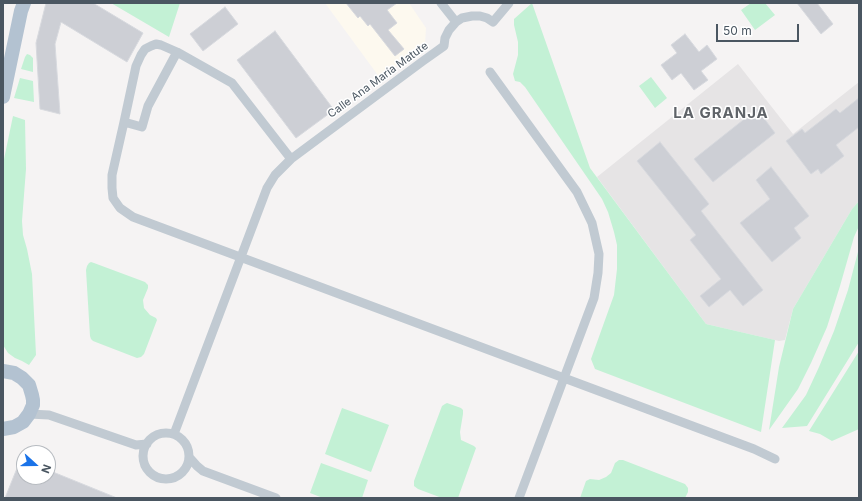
<!DOCTYPE html>
<meta charset="utf-8">
<style>
body{margin:0}
#map{position:relative;width:862px;height:501px;overflow:hidden;background:#f5f3f3;font-family:Inter,sans-serif}
canvas{display:block}
.frame{position:absolute;inset:0;border:4px solid #4a5661;pointer-events:none}
.north{position:absolute;left:16px;top:445px;width:40px;height:40px;box-sizing:border-box;background:#fff;border:1px solid #b7bbc0;border-radius:50%;rotate:111deg;font-size:11px;font-weight:700;line-height:16px;text-align:center;color:#4a5661}
.north::after{content:'';display:block;margin:auto;width:14px;height:18px;background:#1a73e8;clip-path:polygon(50% 0,100% 100%,50% 72%,0 100%)}
.scale{position:absolute;left:716px;top:24px;width:83px;height:18px;box-sizing:border-box;border:2px solid #4a5661;border-top:0;padding-left:5px;font-size:12px;line-height:14px;white-space:nowrap;color:#4a5661;-webkit-text-stroke:3px #fff;paint-order:stroke}
</style>
<div id="map">
<canvas width="862" height="501"></canvas>
<div class="frame"></div>
<div class="north">N</div>
<div class="scale">50 m</div>
</div>
<script>
const c = document.querySelector('canvas').getContext('2d');
c.lineJoin = 'round';
function paint(path, color) {
  c.fillStyle = color;
  c.fill(path, 'evenodd');
}
function poly(rows) {
  const path = new Path2D();
  for (const r of rows) {
    if (r.length === 3) {
      path.moveTo(r[0] + r[2], r[1]);
      path.arc(r[0], r[1], r[2], 0, 2 * Math.PI);
      continue;
    }
    path.moveTo(r[0], r[1]);
    for (let i = 2; i < r.length; i += 2) path.lineTo(r[i], r[i + 1]);
  }
  return path;
}
function trace(path, color, width, dash) {
  c.strokeStyle = color;
  c.lineWidth = width;
  c.lineCap = dash ? 'butt' : 'round';
  c.setLineDash(dash || []);
  c.stroke(path);
}
function write(font, color, halo, rows, align = 'center') {
  c.font = font + ' Inter,sans-serif';
  c.lineWidth = 3;
  c.setLineDash([]);
  c.textBaseline = 'middle';
  c.strokeStyle = halo;
  c.fillStyle = color;
  for (const [text, x, y, turn = 0] of rows) {
    c.save();
    c.translate(x, y);
    c.rotate((+turn || 0) * Math.PI / 180);
    c.textAlign = isNaN(turn) ? turn : align;
    if (halo) c.strokeText(text, 0, 0);
    c.fillText(text, 0, 0);
    c.restore();
  }
}
paint(poly([
 [325,3,409,3,426,28,425,44,380,78]
]), '#fdf9ef');
paint(poly([
 [738,64,793,134,859,82,859,201,852,209,793,309,785,340,779,341,706,324,597,177]
]), '#e6e4e5');
paint(poly([
 [111,3,180,3,169,37],
 [532,3,590,168,706,324,775,340,761,432,595,369,591,359,614,295,617,269,617,245,614,232,608,212,602,199,525,87,520,82,515,81,513,74,518,55,518,42,514,25,514,19],
 [751,3,765,3,775,15,755,30,741,10],
 [27,54,30,55,33,58,33,72,21,69,25,57],
 [651,77,667,98,655,108,639,86],
 [20,78,33,81,34,102,14,98],
 [13,116,25,120,26,169,22,221,23,235,27,249,32,274,36,355,29,365,22,361,15,358,8,353,3,345,3,164],
 [859,201,859,226,854,237,840,286,827,327,811,363,798,389,769,430,779,367,793,309,852,209],
 [859,248,859,342,807,426,782,428,806,395,819,367,834,331,848,290],
 [91,262,94,263,145,282,148,285,148,288,143,300,144,308,150,315,156,318,157,320,144,354,141,357,137,358,93,341,91,339,90,336,86,270,87,266,89,263],
 [859,351,859,429,832,441,820,434,809,431],
 [447,403,461,408,463,410,463,414,460,432,461,440,474,446,476,448,458,498,442,498,418,489,414,486,414,481,442,406,445,404],
 [342,408,389,425,371,472,325,454],
 [619,460,623,460,685,484,688,488,688,492,685,498,580,498,586,481,590,479,599,480,606,477,611,473,615,463],
 [321,463,368,480,362,498,323,498,310,493]
]), '#c3f1d5');
const building = poly([
 [46,3,93,3,143,33,127,62,61,22,55,44,60,114,40,109,36,43,46,3],
 [346,3,397,3,387,10,397,23,388,30,404,49,395,56,370,24,368,26,360,16,358,18,346,3],
 [797,3,817,3,833,24,821,34,797,3],
 [225,7,238,24,203,51,190,34,225,7],
 [275,31,334,110,296,138,237,60,275,31],
 [685,34,699,52,707,45,717,59,701,71,708,80,694,90,681,73,672,80,661,65,677,53,671,45,685,34],
 [859,98,859,127,836,145,844,156,821,174,818,169,811,174,786,141,802,129,805,133,836,109,840,113,859,98],
 [757,109,775,133,713,182,694,159,757,109],
 [660,142,709,204,701,211,763,290,743,306,730,290,709,307,700,296,721,279,690,240,696,235,637,161,660,142],
 [771,167,809,216,794,228,801,238,772,262,740,223,770,199,756,180,771,167],
 [24,451,24,477,48,477,48,470,117,498,5,498,24,451]
]);
paint(building, '#cdcfd5');
trace(building, '#d7d9de', 1);
trace(poly([
 [441,3,456,22],
 [177,52,148,106,142,127,124,122,136,66,141,55,145,49,151,46,156,44,161,45,177,52,232,83,291,159],
 [490,72,577,192,592,223,599,254,598,273,594,298,519,498],
 [124,122,112,175,112,188,113,198,120,208,133,217,564,378,754,449,775,459],
 [29,414,49,415,136,445,147,444],
 [166,456,23],
 [174,434,267,188,275,175,291,159,423,61,444,46,445,38,449,30,456,22,462,18,472,16,480,16,487,18,493,22,509,3],
 [189,457,197,466,203,471,276,498]
]), '#c1cad2', 9);
trace(poly([
 [3,97,21,11,24,3],
 [3,371,14,373,22,378,29,385,32,395,33,400,33,405,29,414,23,422,14,427,3,429]
]), '#b3c2d1', 14);
write('11px', '#4a5661', '#fff', [
 ["Calle Ana María Matute",378,80,-36]
]);
c.letterSpacing = '1px';
write('bold 15px', '#5f6368', '#fff', [
 ["LA GRANJA",721,113]
]);
c.letterSpacing = '0px';
</script>
